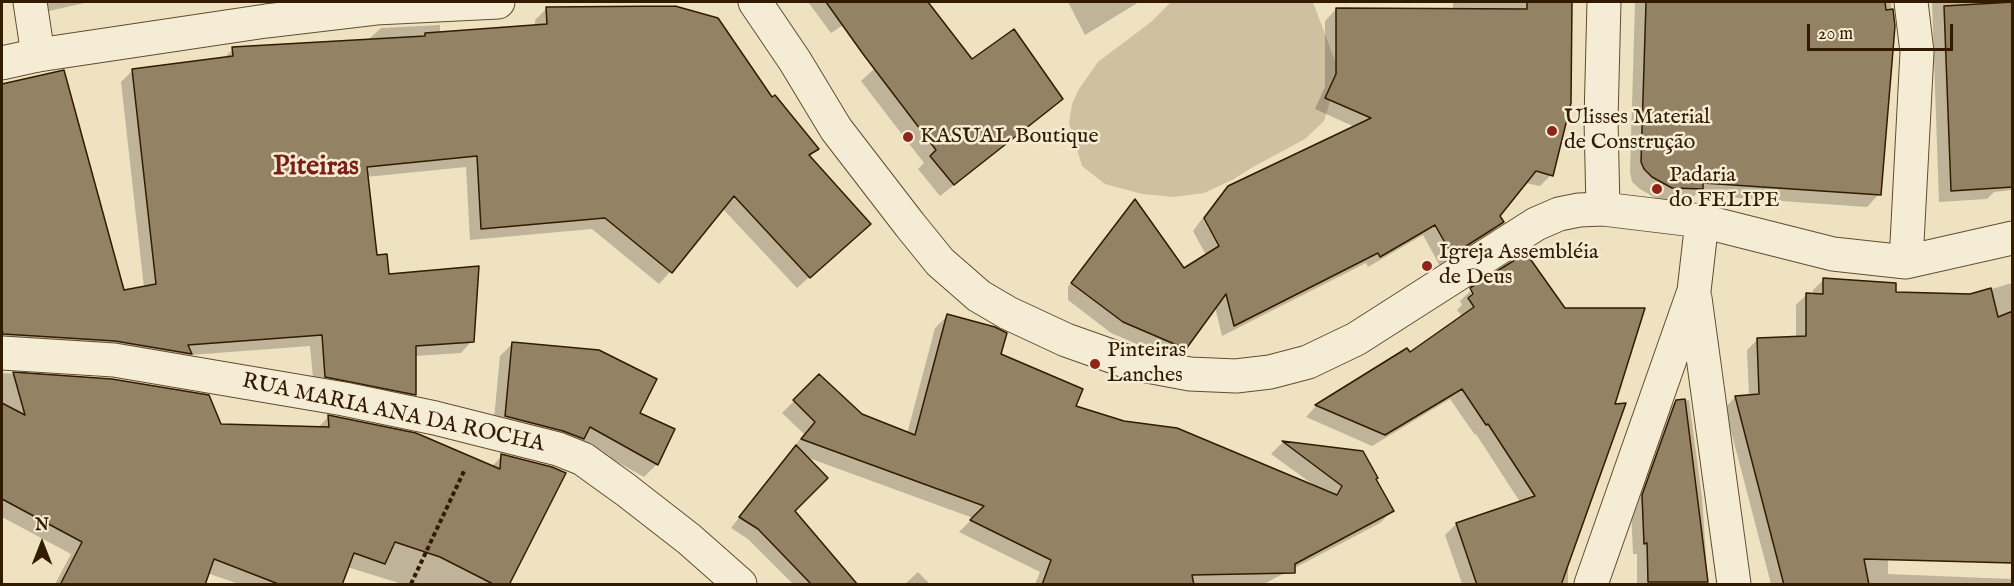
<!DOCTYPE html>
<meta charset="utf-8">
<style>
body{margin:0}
#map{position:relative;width:2014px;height:586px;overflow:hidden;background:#efe2c0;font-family:"IM FELL English",serif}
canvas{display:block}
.frame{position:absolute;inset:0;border:3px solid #321b00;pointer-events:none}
.north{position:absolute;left:12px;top:514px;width:60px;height:60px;-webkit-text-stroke:4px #f5ecd6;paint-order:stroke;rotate:0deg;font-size:16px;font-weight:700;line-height:24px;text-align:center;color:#321b00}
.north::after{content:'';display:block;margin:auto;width:21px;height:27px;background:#321b00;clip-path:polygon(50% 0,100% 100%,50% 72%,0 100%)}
.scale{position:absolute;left:1807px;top:24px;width:146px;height:27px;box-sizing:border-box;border:3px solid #321b00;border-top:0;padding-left:8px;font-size:18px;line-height:21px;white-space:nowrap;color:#321b00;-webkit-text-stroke:4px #f5ecd6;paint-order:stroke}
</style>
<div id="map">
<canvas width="2014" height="586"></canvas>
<div class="frame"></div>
<div class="north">N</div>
<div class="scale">20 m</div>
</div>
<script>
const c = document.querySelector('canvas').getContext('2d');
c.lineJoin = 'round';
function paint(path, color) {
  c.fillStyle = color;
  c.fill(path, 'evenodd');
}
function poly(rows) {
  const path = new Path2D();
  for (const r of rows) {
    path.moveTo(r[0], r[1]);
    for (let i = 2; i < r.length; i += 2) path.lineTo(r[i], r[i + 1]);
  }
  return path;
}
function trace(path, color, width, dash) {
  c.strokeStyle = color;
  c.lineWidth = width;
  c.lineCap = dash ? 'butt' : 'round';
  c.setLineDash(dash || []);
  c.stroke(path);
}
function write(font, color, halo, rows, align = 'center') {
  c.font = font + ' "IM FELL English",serif';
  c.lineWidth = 5;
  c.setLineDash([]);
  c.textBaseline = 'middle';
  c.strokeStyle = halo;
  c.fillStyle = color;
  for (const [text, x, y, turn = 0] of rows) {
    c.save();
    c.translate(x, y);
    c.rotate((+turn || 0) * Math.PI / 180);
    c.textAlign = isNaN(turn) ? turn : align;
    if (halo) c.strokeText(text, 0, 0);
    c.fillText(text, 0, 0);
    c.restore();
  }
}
paint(poly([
 [1171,2,1313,2,1335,61,1336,82,1324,121,1305,139,1253,167,1232,180,1204,193,1174,197,1142,194,1105,184,1082,166,1069,123,1072,104,1079,89,1098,62,1151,22]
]), '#cfc09f');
paint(poly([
 [47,2,89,2,49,11],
 [808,2,878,2,831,33],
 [1068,2,1139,2,1085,35],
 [1453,2,1571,2,1569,41,1551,175,1540,186,1525,183,1498,216,1502,222,1491,233,1440,266,1423,235,1368,267,1366,263,1222,336,1215,307,1185,348,1174,360,1111,333,1068,300,1068,287,1124,213,1135,201,1183,270,1206,255,1193,231,1217,199,1229,187,1355,127,1315,109,1325,87,1325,21,1336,9,1453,10],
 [1635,2,1891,2,1893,26,1879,194,1867,207,1695,195,1689,201,1659,200,1640,189,1632,182,1630,172],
 [1932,2,2012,2,2012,190,1994,192,1987,199,1939,202],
 [547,8,772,99,817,149,809,157,857,235,797,288,722,208,670,272,659,284,592,229,470,240,466,167,366,177,376,257,388,276,472,341,461,353,415,356,415,394,403,406,314,388,310,346,190,355,179,365,2,346,2,85,62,72,123,292,144,288,121,82,133,70,223,59,233,49,368,40,381,28,440,25,440,33,535,27,535,20],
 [947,29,972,61,1061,98,1049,111,940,196,918,169,924,163,861,81,874,69],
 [1525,255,1568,562,1568,584,1462,584,1445,535,1456,524,1520,502,1476,434,1475,435,1450,399,1372,446,1306,417,1316,406,1407,350,1409,354,1463,317,1457,310,1462,305,1460,301,1470,291,1475,301,1471,290],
 [1824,279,1894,293,1971,295,2012,283,2012,528,1888,535,1888,574,2012,579,2012,584,1771,584,1725,408,1735,397,1749,396,1747,350,1758,339,1796,338,1796,305,1807,294,1813,295,1813,290],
 [947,316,1074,407,1315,486,1271,454,1283,442,1362,452,1392,511,1380,523,1264,584,1035,584,1040,572,959,532,973,518,806,457,793,511,856,584,793,584,748,539,731,528,804,434,782,413,819,376,861,416,907,434,935,328],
 [512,344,638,414,657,464,644,477,580,441,493,429,500,356],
 [2,373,112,380,220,426,317,429,328,417,491,467,502,456,507,584,402,584,347,567,340,584,239,584,207,573,203,584,55,584,71,554,2,517],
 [1689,400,1702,497,1708,584,1637,584,1637,554,1633,554,1631,508,1665,413,1676,401],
 [918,572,930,584,905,584]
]), '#0003');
const building = poly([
 [826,2,928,2,972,59,1014,29,1063,99,954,185,930,156,936,150,863,54,826,2],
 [1527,2,1572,2,1571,103,1553,176,1536,171,1500,216,1504,222,1452,255,1435,225,1380,257,1378,253,1234,326,1226,294,1186,349,1123,322,1071,283,1135,199,1184,268,1219,246,1204,218,1228,186,1371,118,1325,98,1336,74,1336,8,1527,9,1527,2],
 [1646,2,1885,2,1886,10,1893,9,1895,26,1881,195,1703,183,1703,189,1672,188,1652,177,1644,169,1641,162,1646,2],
 [2013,2,2013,187,1951,191,1944,6,2013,2],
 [675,6,718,18,772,97,775,95,819,149,809,155,871,224,810,278,734,196,672,273,605,218,481,229,477,156,367,167,377,255,387,254,389,274,479,266,474,342,416,346,416,395,325,377,322,335,188,345,192,354,115,341,3,334,2,329,2,84,64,70,124,290,156,284,132,69,233,56,232,47,425,36,425,33,547,24,546,7,675,6],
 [1526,253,1565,308,1645,308,1615,404,1626,403,1561,585,1477,585,1456,523,1535,496,1488,424,1486,425,1462,389,1385,435,1315,405,1407,348,1410,352,1474,307,1468,298,1473,294,1470,288,1526,253],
 [1823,278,1896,283,1896,292,1970,294,1991,288,1998,317,2013,311,2013,563,1864,559,1869,585,1784,585,1735,396,1759,394,1757,338,1806,336,1806,293,1823,294,1823,278],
 [947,314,995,327,1007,333,1001,354,1083,389,1076,406,1124,421,1177,428,1337,495,1342,486,1282,441,1363,451,1378,478,1376,479,1394,511,1295,564,1295,573,1192,575,1194,585,1042,585,1051,560,970,520,984,506,801,439,815,422,793,400,819,374,862,414,915,435,947,314],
 [512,342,599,350,657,379,640,413,675,429,658,465,590,427,584,439,563,431,505,416,512,342],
 [13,372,112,379,209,395,221,424,329,427,328,415,416,433,500,469,501,454,552,467,566,473,509,585,495,585,440,557,395,542,385,564,354,553,342,585,281,585,214,559,205,585,60,585,82,542,2,499,2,403,25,415,13,372],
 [1685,399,1708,582,1648,582,1647,543,1644,544,1642,495,1676,400,1685,399],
 [796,445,828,478,795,511,858,585,812,585,758,529,739,517,796,445]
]);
paint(building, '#948264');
trace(building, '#321b00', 1.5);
const minor = poly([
 [30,2,38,55],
 [755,2,795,61,836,129,910,225,940,262,979,296,1008,313,1066,340,1131,363,1190,374,1236,376,1270,372,1308,362,1356,339,1536,224,1559,214,1579,210,1603,209,1702,221,1833,254,1906,262,2012,238],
 [1603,209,1601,120,1604,2],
 [1906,262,1917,52,1911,2],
 [1695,298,1734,584],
 [2,353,114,360,344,399,435,418,558,449,583,459,626,490,689,539,740,584],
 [1591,584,1694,291,1702,221]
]);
const tertiary = poly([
 [2,63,38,55,266,21,376,8,498,2]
]);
trace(minor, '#614d30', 35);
trace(tertiary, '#614d30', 35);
trace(poly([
 [411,584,465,469]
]), '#321b00', 4, [4.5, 3]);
trace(minor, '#f5ecd6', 33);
trace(tertiary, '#f5ecd6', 33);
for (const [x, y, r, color] of [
 [1552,131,6,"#8f2418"],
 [908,137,6,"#8f2418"],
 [1657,189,6,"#8f2418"],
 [1427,266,6,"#8f2418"],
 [1095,364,6,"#8f2418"]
]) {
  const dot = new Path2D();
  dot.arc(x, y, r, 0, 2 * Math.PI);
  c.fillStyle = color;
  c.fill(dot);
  trace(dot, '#f5ecd6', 2);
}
write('22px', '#321b00', '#f5ecd6', [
 ["Ulisses Material",1564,118],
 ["de Construção",1564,143],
 ["KASUAL Boutique",920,137],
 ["Padaria",1669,176],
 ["do FELIPE",1669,201],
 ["Igreja Assembléia",1439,253],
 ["de Deus",1439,278],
 ["Pinteiras",1107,351],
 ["Lanches",1107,376]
], 'left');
write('22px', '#321b00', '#f5ecd6', [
 ["RUA MARIA ANA DA ROCHA",393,414,12]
]);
write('bold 28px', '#7a1f14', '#f5ecd6', [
 ["Piteiras",316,168]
]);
</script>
